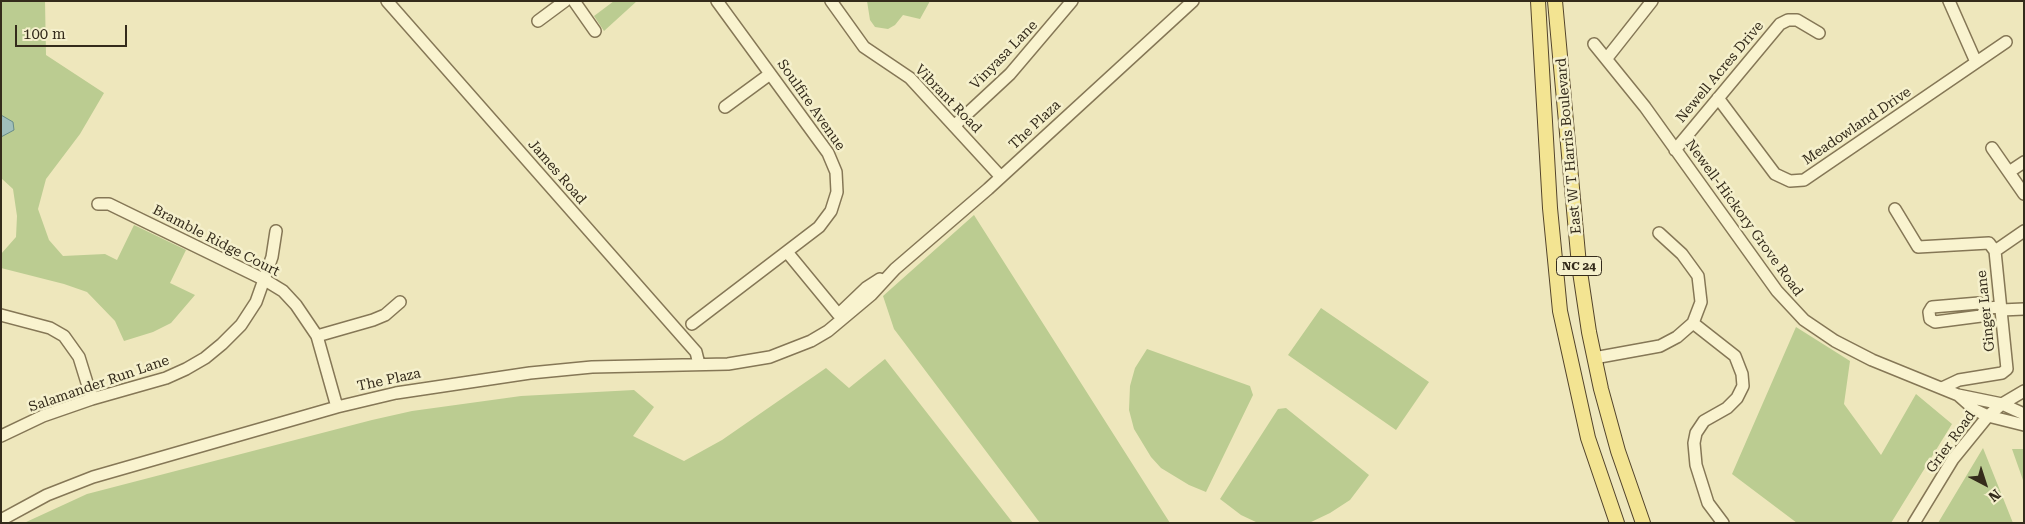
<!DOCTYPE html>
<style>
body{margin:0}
#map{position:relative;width:2025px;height:524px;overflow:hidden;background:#eee7bc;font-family:"Roboto Serif",serif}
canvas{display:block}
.frame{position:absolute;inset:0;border:2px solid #342b1b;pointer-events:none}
.north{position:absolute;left:1960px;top:459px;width:50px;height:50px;-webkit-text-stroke:4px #f5f0cc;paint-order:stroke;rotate:140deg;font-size:14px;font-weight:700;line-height:20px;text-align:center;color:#342b1b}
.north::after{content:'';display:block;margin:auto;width:18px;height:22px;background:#342b1b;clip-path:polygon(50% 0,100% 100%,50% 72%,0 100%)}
.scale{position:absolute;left:15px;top:25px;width:112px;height:22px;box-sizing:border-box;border:2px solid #342b1b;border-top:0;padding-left:6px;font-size:15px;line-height:18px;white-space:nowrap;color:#342b1b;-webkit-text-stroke:4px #f5f0cc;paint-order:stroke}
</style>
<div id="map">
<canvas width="2025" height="524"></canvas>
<div class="frame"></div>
<div class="north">N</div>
<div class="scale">100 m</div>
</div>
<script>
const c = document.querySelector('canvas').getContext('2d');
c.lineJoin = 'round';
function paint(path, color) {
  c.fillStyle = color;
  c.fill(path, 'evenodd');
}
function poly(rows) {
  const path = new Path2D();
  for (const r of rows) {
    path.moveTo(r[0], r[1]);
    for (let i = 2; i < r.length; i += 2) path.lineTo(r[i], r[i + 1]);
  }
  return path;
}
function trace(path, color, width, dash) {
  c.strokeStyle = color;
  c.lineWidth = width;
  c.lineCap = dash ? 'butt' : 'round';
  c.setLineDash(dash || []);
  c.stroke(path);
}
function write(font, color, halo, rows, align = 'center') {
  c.font = font + ' "Roboto Serif",serif';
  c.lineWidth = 5;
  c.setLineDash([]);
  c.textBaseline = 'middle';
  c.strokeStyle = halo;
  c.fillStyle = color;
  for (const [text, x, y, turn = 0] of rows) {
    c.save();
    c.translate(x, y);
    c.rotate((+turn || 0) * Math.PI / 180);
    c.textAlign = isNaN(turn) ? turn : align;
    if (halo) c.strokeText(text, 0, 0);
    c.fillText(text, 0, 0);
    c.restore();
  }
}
paint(poly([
 [1,1,45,1,46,55,104,93,80,134,46,179,38,209,49,240,63,256,105,254,117,260,134,225,186,250,170,283,195,295,171,323,153,332,124,341,115,321,87,292,64,284,1,268,1,254,16,237,17,216,13,189,1,178],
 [614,1,637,1,604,31,594,16],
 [930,1,920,19,903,15,895,25,888,29,875,27,870,20,867,1],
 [974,215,1170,523,1040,523,894,329,883,296],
 [1321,308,1429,382,1396,430,1288,355],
 [1796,327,1850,361,1844,404,1881,455,1916,394,1952,424,1891,523,1797,523,1732,474],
 [1147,349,1250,386,1253,395,1206,492,1189,485,1161,468,1151,457,1134,429,1129,410,1130,386,1135,368],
 [885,359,1013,523,24,523,87,494,372,420,412,411,521,396,634,390,654,407,633,436,684,461,722,440,826,368,849,388],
 [1286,408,1369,475,1350,500,1330,513,1309,523,1258,523,1241,515,1220,499,1278,409],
 [1983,448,2013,523,1938,523],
 [2012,449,2024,449,2024,483]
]), '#bbcc91');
const water = poly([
 [1,115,13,122,14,130,1,137,1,115]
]);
paint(water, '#a0bfbb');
trace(water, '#688c89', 1);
const minor = poly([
 [387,1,696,352,699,364],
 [574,1,595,31],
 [831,1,864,47,910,78,1001,177],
 [1949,1,1976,62],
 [538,21,565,1],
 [1594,44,1645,107,1777,291,1804,320,1835,341,1872,360,1958,395,2002,404,2024,414],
 [1607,58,1652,1],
 [1718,98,1775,174,1790,181,1804,180,2006,42],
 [725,107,770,74],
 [954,126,1010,74,1072,1],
 [1992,148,2024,194],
 [1675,150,1780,24,1788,20,1797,20,1819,33],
 [2009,172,2024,162],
 [98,204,109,204,265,280,283,291,296,305,317,336,337,407],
 [1895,209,1918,247,1989,243,1995,251],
 [787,252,838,314],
 [1987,308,1981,316,1935,322,1930,319,1929,312,1932,307,1979,303,1987,308,2001,307],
 [843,310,866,288,880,279],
 [2001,310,2024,309],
 [1,315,50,328,64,336,79,357,92,399],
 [1693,323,1735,356,1742,374,1743,386,1737,398,1727,408,1704,421,1696,433,1694,443,1696,465,1708,503,1723,523],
 [692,324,819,227,831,211,837,192,836,172,828,153,717,1],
 [317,336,373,320,385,315,400,302],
 [1594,358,1660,346,1677,337,1693,323,1701,302,1698,276,1682,254,1659,233],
 [1942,388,1959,380,2002,373,2007,369,1995,251,2024,231],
 [1958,395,1975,410,1988,416,2024,425],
 [1,436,43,416,92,399,166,378,186,369,205,358,222,344,241,325,256,302,272,257,276,231],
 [1,520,47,495,93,477,337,407,396,393,530,373,592,367,728,364,770,357,811,341,828,331,871,295,895,269,988,189,1193,1],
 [1914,523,1953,459,1988,416,2002,404,2024,391]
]);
const major = poly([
 [1538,1,1550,208,1560,311,1588,438,1617,523],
 [1555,1,1579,265,1589,332,1601,389,1618,451,1643,523]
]);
trace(minor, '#857756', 14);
trace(major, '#53442b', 16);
trace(minor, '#f9f3cf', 11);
trace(major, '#f3e492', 14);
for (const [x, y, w] of [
 [1579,266,45]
]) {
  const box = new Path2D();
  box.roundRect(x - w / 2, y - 9.5, w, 19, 4);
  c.fillStyle = '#f5f0cc';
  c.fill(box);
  trace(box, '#342b1b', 1);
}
write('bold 12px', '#342b1b', null, [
 ["NC 24",1579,266]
]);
write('14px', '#342b1b', '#f5f0cc', [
 ["Vinyasa Lane",1004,55,-46],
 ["Newell Acres Drive",1720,72,-50],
 ["Vibrant Road",948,99,46],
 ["Soulfire Avenue",811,105,55],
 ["The Plaza",1035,125,-43],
 ["Meadowland Drive",1857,126,-34],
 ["East W T Harris Boulevard",1569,146,-95],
 ["James Road",557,172,49],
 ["Newell-Hickory Grove Road",1744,218,54],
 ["Bramble Ridge Court",216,241,27],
 ["Ginger Lane",1986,311,-96],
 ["The Plaza",389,380,-12],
 ["Salamander Run Lane",99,384,-19],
 ["Grier Road",1951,442,-54]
]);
</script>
